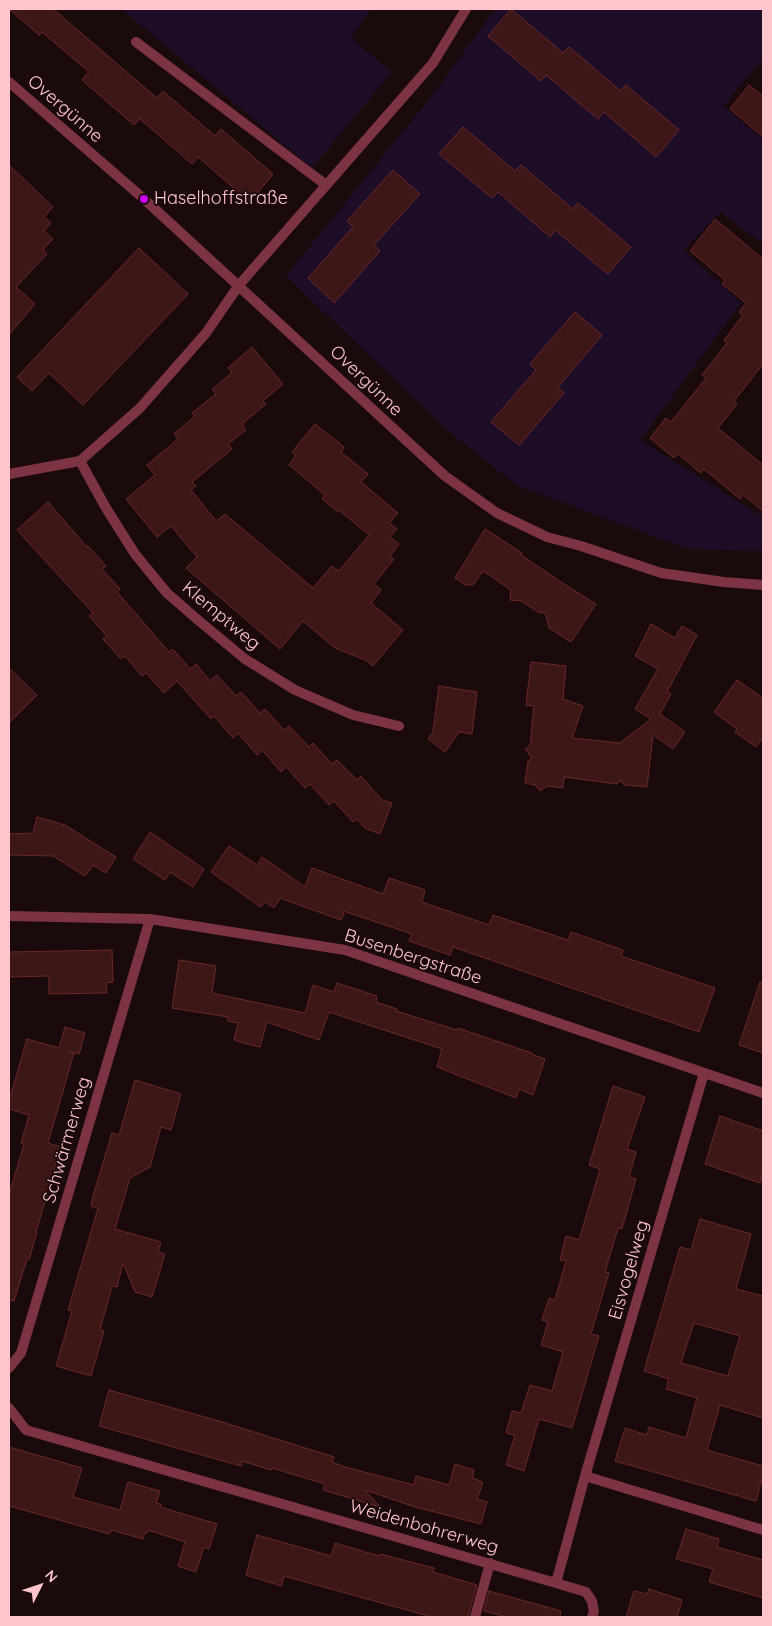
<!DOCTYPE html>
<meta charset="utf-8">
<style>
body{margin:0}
#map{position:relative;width:772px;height:1626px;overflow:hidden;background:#1b0a0c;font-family:Quicksand,sans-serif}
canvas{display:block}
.frame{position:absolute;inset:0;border:10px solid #ffc5cd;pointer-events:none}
.north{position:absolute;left:15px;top:1561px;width:50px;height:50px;-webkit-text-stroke:4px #1b0a0c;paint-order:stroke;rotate:49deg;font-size:14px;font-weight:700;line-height:20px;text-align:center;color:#ffc5cd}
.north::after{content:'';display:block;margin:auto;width:18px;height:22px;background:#ffc5cd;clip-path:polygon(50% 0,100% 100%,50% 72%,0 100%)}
</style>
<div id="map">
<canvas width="772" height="1626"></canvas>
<div class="frame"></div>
<div class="north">N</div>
</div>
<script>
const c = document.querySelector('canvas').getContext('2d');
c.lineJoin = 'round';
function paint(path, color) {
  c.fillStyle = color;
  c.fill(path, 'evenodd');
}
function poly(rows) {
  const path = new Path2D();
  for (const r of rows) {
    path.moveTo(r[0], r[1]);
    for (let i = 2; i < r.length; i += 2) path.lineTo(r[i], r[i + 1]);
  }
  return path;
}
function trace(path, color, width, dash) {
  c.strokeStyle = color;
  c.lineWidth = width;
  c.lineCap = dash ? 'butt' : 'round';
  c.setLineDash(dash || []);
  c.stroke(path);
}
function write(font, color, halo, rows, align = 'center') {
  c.font = font + ' Quicksand,sans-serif';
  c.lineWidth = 4;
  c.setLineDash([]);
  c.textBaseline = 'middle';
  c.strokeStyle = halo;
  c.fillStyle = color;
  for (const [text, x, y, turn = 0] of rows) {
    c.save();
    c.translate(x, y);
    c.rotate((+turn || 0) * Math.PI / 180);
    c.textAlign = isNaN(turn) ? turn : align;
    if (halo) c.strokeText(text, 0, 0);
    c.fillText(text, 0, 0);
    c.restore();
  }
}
paint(poly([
 [121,9,371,9,351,38,392,72,312,168],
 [495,9,763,9,763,58,723,106,763,139,763,244,720,212,684,250,741,303,640,440,763,517,763,551,688,549,518,486,452,434,286,276,435,92]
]), '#1e0d26');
const building = poly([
 [9,9,53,9,157,98,163,91,215,136,221,129,273,174,250,202,198,157,192,164,140,119,134,125,82,80,89,72,42,32,39,35,9,9],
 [511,9,563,53,569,47,621,91,626,85,679,130,656,157,604,112,598,119,546,75,541,81,488,36,511,9],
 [749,85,763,96,763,137,730,109,749,85],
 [463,127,515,171,521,165,573,209,578,203,631,247,608,274,555,230,550,237,498,192,492,198,439,154,463,127],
 [9,165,53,207,44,217,51,223,44,231,53,239,43,249,47,254,16,287,35,304,9,335,9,165],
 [393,170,420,194,374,245,380,251,334,303,308,278,353,227,347,221,393,170],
 [715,219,763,259,763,364,734,401,737,404,718,428,763,465,763,511,743,495,740,499,704,469,701,473,678,454,674,458,650,438,666,418,671,422,706,378,702,375,727,343,724,340,743,315,739,312,746,303,722,284,725,280,690,251,715,219],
 [139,248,188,294,83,405,49,373,32,391,17,377,139,248],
 [575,312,602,335,558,387,564,393,519,445,491,422,536,370,530,364,575,312],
 [252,347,283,384,263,401,266,404,242,424,246,430,228,444,232,449,192,482,196,486,191,490,216,521,225,514,313,588,332,566,339,571,369,535,339,510,338,512,322,499,325,495,289,465,296,455,292,452,315,424,344,447,341,452,368,474,361,482,398,513,389,523,397,529,390,537,399,544,390,556,394,559,374,584,381,590,371,603,403,630,373,666,365,660,335,648,303,621,280,649,186,568,197,557,171,526,157,537,126,499,155,475,147,465,178,439,174,434,195,416,192,413,216,394,212,389,232,373,228,368,252,347],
 [48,502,87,547,88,546,106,566,102,569,120,589,117,592,169,652,173,649,190,669,196,664,210,681,217,675,236,696,241,692,260,713,265,709,284,730,289,726,309,747,313,743,332,764,337,760,357,780,361,776,382,800,392,803,380,834,365,828,357,819,353,822,334,801,329,805,310,784,305,788,286,767,281,772,262,750,257,755,238,733,233,738,214,716,211,719,177,681,164,693,146,673,142,676,125,656,121,659,103,639,107,636,89,616,93,613,17,530,48,502],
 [485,529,522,553,521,555,564,584,596,604,571,642,549,628,545,612,540,613,521,601,510,600,511,590,483,571,473,585,466,585,455,578,485,529],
 [651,624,675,638,682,626,697,635,667,692,671,694,660,714,685,732,673,749,653,735,647,787,624,785,621,780,617,784,564,777,563,788,547,786,540,791,535,785,525,783,528,761,532,758,525,749,530,746,534,706,526,705,531,662,566,666,563,699,583,706,572,738,620,743,651,719,635,709,658,669,635,656,651,624],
 [9,668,37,695,9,723,9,668],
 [737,680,763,698,763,737,756,747,735,732,737,729,714,712,737,680],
 [439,686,477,692,472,734,459,732,445,752,428,739,433,732,439,686],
 [37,817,65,825,116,857,106,873,93,865,85,876,53,856,9,855,9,834,33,833,37,817],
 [150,832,204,869,193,887,170,872,165,880,133,859,150,832],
 [229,846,257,865,262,857,305,887,312,868,383,894,389,878,425,890,422,902,489,925,493,915,568,940,571,932,623,950,621,956,715,988,699,1032,453,947,450,955,409,941,412,934,343,911,344,914,341,920,280,898,274,908,265,902,261,907,211,872,229,846],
 [112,950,113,982,106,983,107,993,49,994,49,976,9,977,9,952,112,950],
 [179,960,216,966,212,993,305,1013,313,985,334,992,337,983,377,996,376,1002,397,1009,396,1011,457,1030,458,1028,532,1053,531,1054,545,1059,533,1095,519,1089,516,1098,437,1067,442,1049,329,1012,319,1040,267,1022,260,1047,247,1044,234,1040,238,1023,228,1021,228,1017,172,1008,179,960],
 [760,982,763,983,763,1053,739,1045,760,982],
 [65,1027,85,1033,79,1054,69,1052,74,1053,48,1143,61,1147,36,1232,37,1232,29,1260,27,1259,14,1301,9,1300,9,1195,24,1144,21,1143,29,1115,9,1109,9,1101,27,1039,59,1048,65,1027],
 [135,1080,181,1094,171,1130,161,1127,150,1167,130,1178,115,1229,161,1242,158,1252,165,1254,152,1297,135,1292,123,1263,117,1287,112,1286,100,1330,104,1331,91,1376,56,1366,72,1311,68,1310,98,1208,91,1206,93,1196,112,1133,119,1135,135,1080],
 [613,1086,645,1097,627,1149,636,1152,629,1177,636,1179,622,1229,618,1228,605,1272,609,1273,591,1334,599,1336,572,1428,539,1419,524,1471,506,1465,515,1435,506,1433,512,1411,521,1413,530,1385,552,1391,563,1352,541,1345,548,1322,542,1320,549,1298,555,1300,566,1261,560,1260,566,1236,579,1240,600,1169,589,1165,613,1086],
 [720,1116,763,1131,763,1172,760,1183,705,1164,720,1116],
 [700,1219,751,1234,736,1289,763,1296,763,1418,720,1405,707,1450,763,1466,763,1475,756,1501,615,1461,625,1428,647,1435,649,1427,686,1438,697,1398,666,1389,669,1379,644,1371,680,1247,691,1250,700,1219],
 [694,1323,740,1336,728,1376,681,1363,694,1323],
 [109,1390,219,1421,334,1457,332,1462,345,1467,414,1485,416,1476,449,1485,455,1464,474,1470,472,1478,483,1482,477,1499,487,1502,481,1524,415,1507,365,1490,380,1507,323,1490,325,1484,272,1468,271,1470,242,1461,241,1466,99,1426,109,1390],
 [9,1447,82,1468,73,1497,120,1510,128,1482,160,1491,156,1503,161,1504,160,1507,217,1524,209,1549,204,1547,196,1572,178,1566,185,1542,148,1530,147,1533,145,1532,143,1539,111,1530,109,1534,9,1506,9,1447],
 [686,1529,719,1539,717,1547,763,1560,763,1598,709,1582,713,1569,676,1559,686,1529],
 [257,1535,331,1556,335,1543,379,1556,380,1554,434,1568,433,1572,477,1585,468,1617,432,1617,284,1576,281,1586,246,1575,257,1535],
 [649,1589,682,1600,677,1617,626,1617,634,1591,647,1594,649,1589],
 [489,1591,561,1611,560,1617,507,1617,484,1611,489,1591]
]);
paint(building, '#3d1618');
trace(building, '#6a272b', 1);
trace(poly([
 [136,42,326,185],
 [475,1617,490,1563]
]), '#7c3344', 10);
trace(poly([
 [9,82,144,199,445,476,497,513,547,537,581,546,661,573,724,582,763,585],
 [80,461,106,508,135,554,167,593,198,620,245,659,295,690,353,715,399,726],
 [9,474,80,461,140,408,206,333,239,285,433,63,466,9],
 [9,916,150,919,345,950,763,1093],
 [9,1368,21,1353,150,919],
 [9,1408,26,1430,556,1583,585,1476,763,1530],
 [585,1476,704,1073],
 [556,1583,586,1592,592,1601,594,1612,592,1617]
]), '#7c3344', 10);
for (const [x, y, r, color] of [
 [144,199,5,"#c900f0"]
]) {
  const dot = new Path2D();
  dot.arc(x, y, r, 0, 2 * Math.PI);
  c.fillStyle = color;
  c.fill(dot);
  trace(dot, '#1b0a0c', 2);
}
write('18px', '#ffc5cd', '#1b0a0c', [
 ["Overgünne",65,109,41],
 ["Overgünne",366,381,44],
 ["Klemptweg",221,616,40],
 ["Busenbergstraße",413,957,18],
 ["Schwärmerweg",67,1140,-74],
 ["Eisvogelweg",629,1270,-74],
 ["Weidenbohrerweg",424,1527,16]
]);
write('18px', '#ffc5cd', '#1b0a0c', [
 ["Haselhoffstraße",154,199]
], 'left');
</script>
